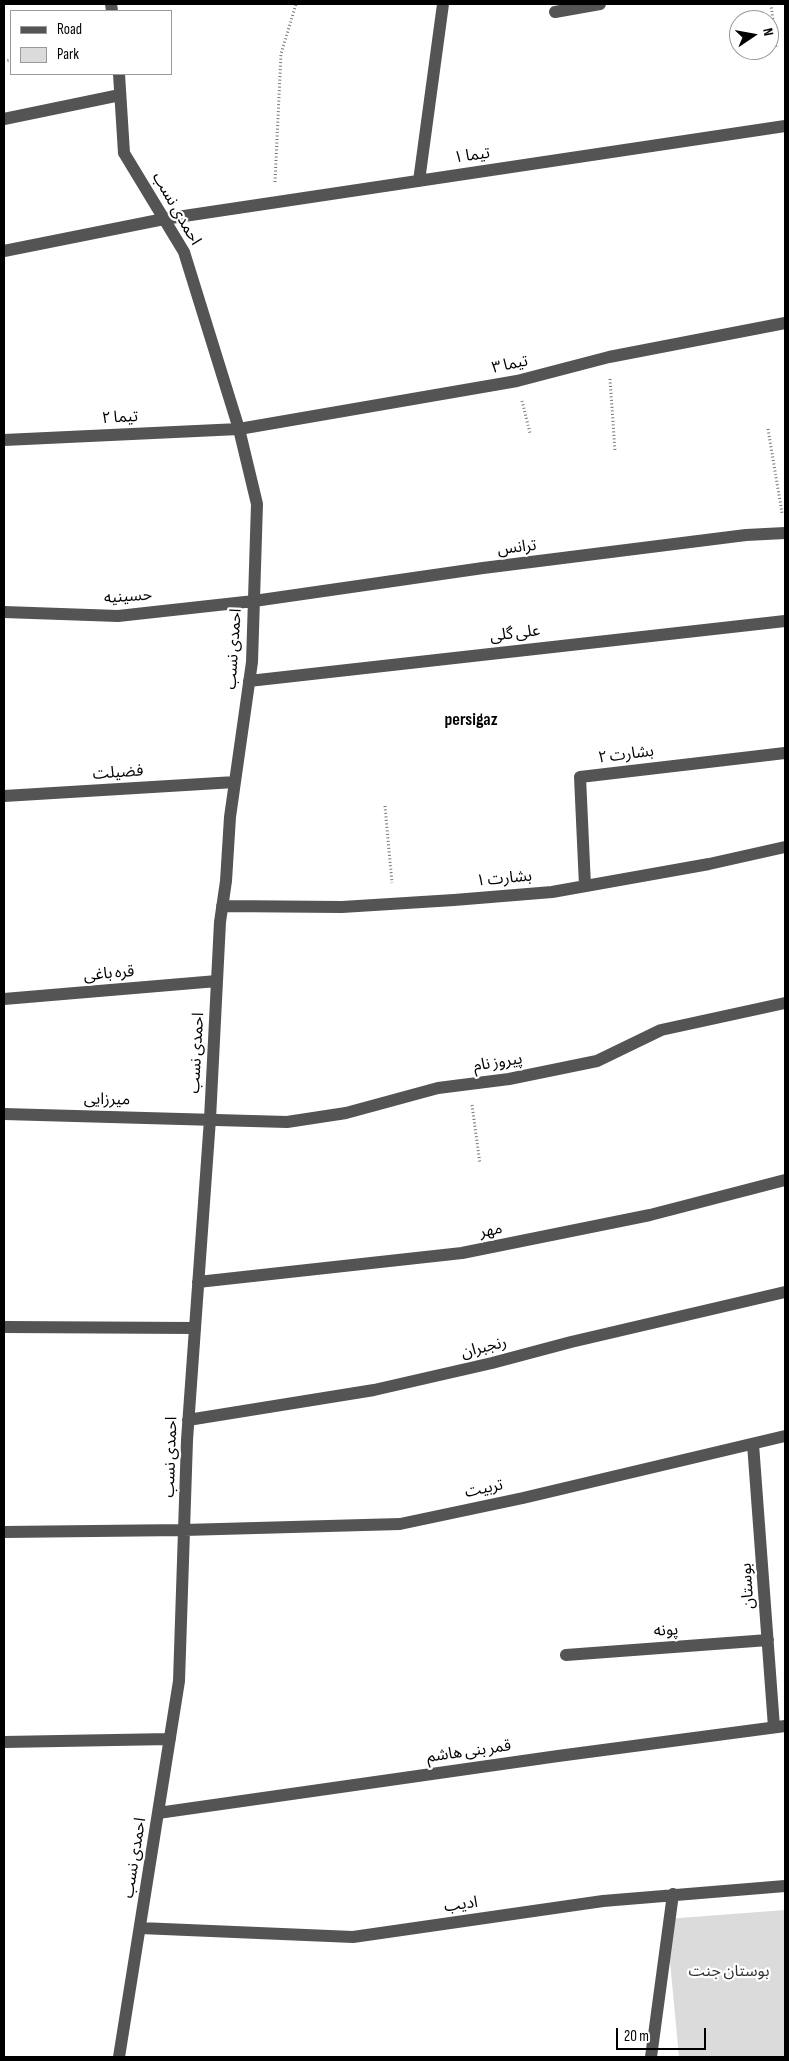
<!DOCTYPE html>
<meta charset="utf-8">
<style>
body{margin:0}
#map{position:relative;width:789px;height:2061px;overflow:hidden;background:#fff;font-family:"Sofia Sans Condensed",sans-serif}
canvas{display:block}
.frame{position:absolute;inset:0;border:5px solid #000;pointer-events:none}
.legend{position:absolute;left:10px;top:10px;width:162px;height:65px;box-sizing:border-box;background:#fff;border:1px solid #999;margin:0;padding:6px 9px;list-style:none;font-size:15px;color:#000}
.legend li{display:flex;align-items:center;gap:10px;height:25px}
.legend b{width:25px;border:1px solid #999}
.north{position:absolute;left:729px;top:10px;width:50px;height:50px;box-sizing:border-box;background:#fff;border:1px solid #999;border-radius:50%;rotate:78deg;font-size:14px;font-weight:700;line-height:20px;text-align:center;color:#000}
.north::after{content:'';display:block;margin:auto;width:18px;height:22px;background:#000;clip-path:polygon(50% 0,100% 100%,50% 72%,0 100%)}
.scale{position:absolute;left:616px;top:2028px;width:90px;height:22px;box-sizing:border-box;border:2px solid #000;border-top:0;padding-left:6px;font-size:15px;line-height:18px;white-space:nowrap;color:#000;-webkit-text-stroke:4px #fff;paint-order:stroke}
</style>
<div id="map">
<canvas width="789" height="2061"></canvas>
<div class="frame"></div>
<ul class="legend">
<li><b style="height:6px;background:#545454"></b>Road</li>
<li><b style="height:14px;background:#dbdbdb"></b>Park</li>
</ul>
<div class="north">N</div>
<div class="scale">20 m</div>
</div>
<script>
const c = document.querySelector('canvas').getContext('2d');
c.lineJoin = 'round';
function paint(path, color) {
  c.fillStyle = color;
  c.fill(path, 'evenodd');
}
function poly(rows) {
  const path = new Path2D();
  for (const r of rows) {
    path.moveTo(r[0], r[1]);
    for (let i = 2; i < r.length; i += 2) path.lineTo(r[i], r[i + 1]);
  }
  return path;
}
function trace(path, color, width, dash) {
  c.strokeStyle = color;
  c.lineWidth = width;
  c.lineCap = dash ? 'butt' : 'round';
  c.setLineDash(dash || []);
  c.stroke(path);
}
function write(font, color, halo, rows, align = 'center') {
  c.font = font + ' "Sofia Sans Condensed","Noto Sans Arabic",sans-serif';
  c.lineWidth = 4.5;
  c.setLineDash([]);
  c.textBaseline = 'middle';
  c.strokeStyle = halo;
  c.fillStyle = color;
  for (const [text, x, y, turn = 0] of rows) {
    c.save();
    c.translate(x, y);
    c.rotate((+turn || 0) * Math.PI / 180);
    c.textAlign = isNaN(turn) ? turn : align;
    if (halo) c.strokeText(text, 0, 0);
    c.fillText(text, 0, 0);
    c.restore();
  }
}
paint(poly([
 [785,1910,785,2057,679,2057,666,1919]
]), '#dbdbdb');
trace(poly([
 [771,4,776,47],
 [4,61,11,60],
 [275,182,281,54,296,4],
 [610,379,615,451],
 [522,401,530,433],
 [768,429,782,513],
 [385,806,392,883],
 [472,1105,480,1164]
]), '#767676', 3, [1, 2.5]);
trace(poly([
 [111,4,112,11],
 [555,12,600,4],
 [119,74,124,153,184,252,239,429,257,504,252,662,230,817,226,881,220,922,210,1119,187,1440,179,1681,119,2057],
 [4,119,120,95],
 [419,181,443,4],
 [4,251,164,219,785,126],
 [4,440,239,429,517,381,609,357,785,323],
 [4,612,118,616,254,601,483,568,746,535,785,533],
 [249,681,785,621],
 [4,796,235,782],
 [585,886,580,777,785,753],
 [222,906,342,907,454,900,552,892,709,864,785,847],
 [4,999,217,981],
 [4,1114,287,1122,346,1113,438,1088,509,1079,597,1061,661,1030,785,1003],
 [198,1282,462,1253,650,1215,785,1180],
 [4,1327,195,1328],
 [188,1420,374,1390,492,1363,571,1342,785,1292],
 [753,1444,774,1727],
 [4,1532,184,1530,400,1524,523,1498,785,1436],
 [566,1655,768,1640],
 [4,1742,170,1739],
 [158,1813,558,1756,785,1726],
 [140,1928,353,1937,603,1901,785,1886],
 [651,2057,673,1894]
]), '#545454', 12);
write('16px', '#000', '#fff', [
 ["تیما ۱",472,156,-8],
 ["احمدی نسب",176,209,60],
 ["تیما ۳",510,365,-12],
 ["تیما ۲",120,418,-3],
 ["ترانس",517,548,-7],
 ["حسینیه",128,597,-4],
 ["علی گلی",515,634,-7],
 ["احمدی نسب",234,649,-86],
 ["بشارت ۲",626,755,-7],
 ["فضیلت",118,773,-4],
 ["بشارت ۱",504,879,-5],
 ["قره باغی",109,974,-5],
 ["احمدی نسب",197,1053,-87],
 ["پیروز نام",498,1063,-9],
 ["میرزایی",107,1100,1],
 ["مهر",491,1231,-11],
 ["رنجبران",484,1348,-14],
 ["احمدی نسب",171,1457,-88],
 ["تربیت",484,1489,-12],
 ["بوستان",748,1586,-94],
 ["پونه",666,1631,-4],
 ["قمر بنی هاشم",469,1752,-8],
 ["احمدی نسب",135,1858,-81],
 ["ادیب",461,1905,-8]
]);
write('16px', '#323232', '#fff', [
 ["بوستان جنت",729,1972]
]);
write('bold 18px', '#000', '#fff', [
 ["persigaz",471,720]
]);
</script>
